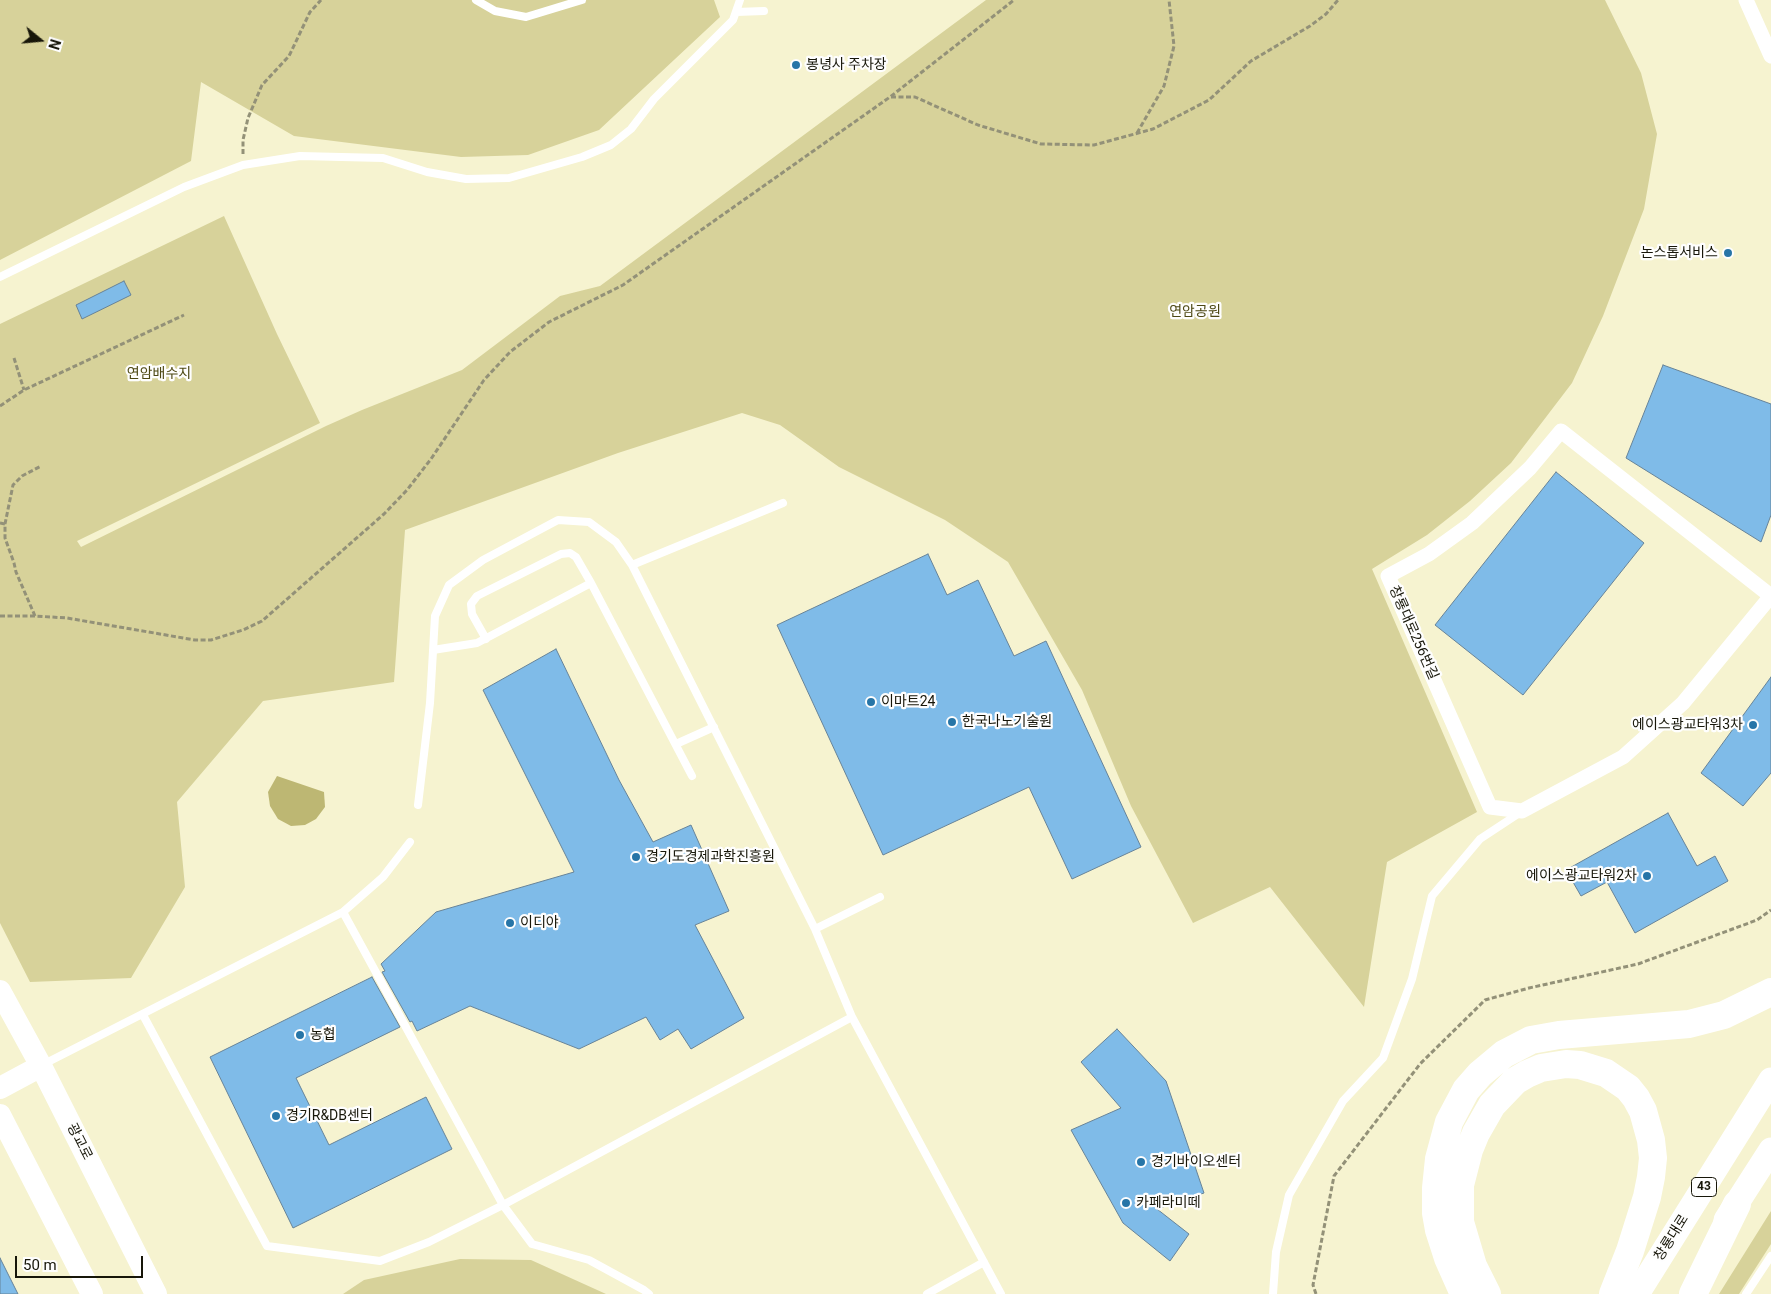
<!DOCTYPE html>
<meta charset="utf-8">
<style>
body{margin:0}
#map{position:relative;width:1771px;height:1294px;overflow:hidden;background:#f6f3d0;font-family:Roboto,sans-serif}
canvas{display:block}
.north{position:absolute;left:15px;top:15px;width:50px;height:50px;-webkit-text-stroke:4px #fefefe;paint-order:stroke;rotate:107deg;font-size:14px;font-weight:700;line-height:20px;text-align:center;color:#171609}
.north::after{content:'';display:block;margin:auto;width:18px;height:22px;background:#171609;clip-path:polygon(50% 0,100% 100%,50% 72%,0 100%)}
.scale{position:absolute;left:15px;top:1256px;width:128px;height:22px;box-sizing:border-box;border:2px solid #171609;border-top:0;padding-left:6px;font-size:15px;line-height:18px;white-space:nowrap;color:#171609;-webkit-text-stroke:4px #fefefe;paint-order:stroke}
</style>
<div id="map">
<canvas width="1771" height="1294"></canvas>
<div class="north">N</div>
<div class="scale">50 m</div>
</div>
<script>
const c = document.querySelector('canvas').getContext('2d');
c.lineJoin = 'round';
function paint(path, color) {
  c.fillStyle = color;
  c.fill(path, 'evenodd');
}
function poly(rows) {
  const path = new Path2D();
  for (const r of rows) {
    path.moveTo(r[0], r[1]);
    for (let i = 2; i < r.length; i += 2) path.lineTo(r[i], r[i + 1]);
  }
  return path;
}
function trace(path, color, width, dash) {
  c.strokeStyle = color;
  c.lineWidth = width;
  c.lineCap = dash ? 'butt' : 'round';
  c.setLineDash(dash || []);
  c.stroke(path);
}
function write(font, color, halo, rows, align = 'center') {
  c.font = font + ' Roboto,"Noto Sans KR",sans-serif';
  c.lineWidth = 4.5;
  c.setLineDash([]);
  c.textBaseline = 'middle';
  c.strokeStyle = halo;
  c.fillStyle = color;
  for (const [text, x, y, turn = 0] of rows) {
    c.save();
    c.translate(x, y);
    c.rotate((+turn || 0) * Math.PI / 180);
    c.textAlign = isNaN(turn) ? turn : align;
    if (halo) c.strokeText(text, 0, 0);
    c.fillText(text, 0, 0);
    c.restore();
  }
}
paint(poly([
 [0,0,714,0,720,17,599,130,528,155,461,157,294,136,201,82,191,161,0,260],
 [986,0,1605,0,1641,73,1657,134,1644,209,1603,316,1572,383,1511,463,1470,501,1427,535,1372,569,1477,812,1387,862,1364,1007,1270,887,1193,923,1131,806,1082,690,1008,562,945,520,839,467,780,425,742,413,618,453,405,530,394,682,263,701,177,802,185,887,131,978,30,982,0,923,0,324,224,216,277,334,320,423,77,541,81,547,326,426,362,410,462,370,560,296,600,286],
 [1771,1211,1771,1244,1739,1294,1719,1294],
 [460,1259,531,1260,606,1294,343,1294,364,1280]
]), '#d7d29a');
paint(poly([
 [277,776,324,792,325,807,316,819,305,825,291,826,278,819,270,806,268,792]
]), '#bdb773');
const building = poly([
 [124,281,131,295,82,319,76,305,124,281],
 [1663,365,1771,404,1771,515,1761,542,1626,458,1663,365],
 [1556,472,1644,543,1523,695,1435,625,1556,472],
 [928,554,947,595,978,580,1014,656,1046,641,1141,847,1072,879,1029,787,883,855,777,625,928,554],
 [556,649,619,780,653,842,691,825,729,911,695,925,744,1018,691,1049,678,1029,660,1040,646,1017,579,1049,470,1006,417,1031,412,1021,410,1022,382,972,385,971,381,964,436,912,574,872,483,690,556,649],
 [1771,677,1771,773,1743,806,1701,773,1771,677],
 [1668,813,1697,866,1715,856,1728,881,1635,933,1607,882,1581,896,1566,870,1668,813],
 [372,977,400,1027,296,1078,329,1145,426,1097,452,1149,293,1228,210,1057,372,977],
 [1117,1029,1166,1081,1204,1193,1157,1209,1189,1234,1170,1261,1123,1223,1071,1130,1121,1108,1081,1062,1117,1029],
 [0,1258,18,1294,0,1294,0,1258]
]);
paint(building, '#7fbbe8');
trace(building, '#678398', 1);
trace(poly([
 [891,97,915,97,978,125,1041,144,1094,145,1153,129,1209,100,1251,61,1310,26,1326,14,1338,0],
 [1137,133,1164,86,1174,46,1169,0],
 [243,154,243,140,248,118,262,85,289,56,310,12,321,0],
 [14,358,24,390],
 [0,406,24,390,184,315],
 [0,523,5,524],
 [0,616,35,616,67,618,195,640,211,640,243,630,262,621,384,514,407,490,431,459,484,380,510,352,549,322,623,285,890,97,1014,0],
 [35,616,16,572,14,563,5,538,5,524,13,485,22,476,41,466],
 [1316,1294,1313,1285,1334,1176,1420,1064,1485,1000,1529,988,1638,964,1757,920,1771,910]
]), '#939178', 3, [5, 2.5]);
trace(poly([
 [476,0,495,11,526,17,582,0],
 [736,12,764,11],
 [0,277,184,187,243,165,300,156,383,158,427,172,466,179,509,178,582,157,611,145,631,129,654,99,733,20,740,0],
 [632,565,783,503],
 [486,639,472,614,471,604,477,596,561,554,570,553,576,557,591,583,692,776],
 [433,650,477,643,591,583],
 [676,744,714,727],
 [418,805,430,703,435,616,449,585,483,560,558,520,589,522,616,542,632,565,815,929,852,1017,1001,1294],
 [343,912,503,1205,532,1244,589,1260,644,1290,649,1294],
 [815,929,880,897],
 [143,1015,267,1246,380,1261,429,1242,503,1205,852,1017],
 [42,1065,343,912,383,877,410,842],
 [927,1294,984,1262],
 [1273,1294,1276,1252,1289,1195,1343,1101,1383,1058,1412,979,1432,896,1480,839,1521,812],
 [1746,1294,1771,1256]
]), '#fff', 8);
trace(poly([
 [1746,0,1771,56],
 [1771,595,1771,596,1683,703,1623,757,1522,811,1490,807,1388,576,1429,554,1472,523,1530,468,1561,431,1771,596]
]), '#fff', 15);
trace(poly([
 [0,991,41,1066,156,1294],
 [0,1088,41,1066],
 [0,1115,92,1294]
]), '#fff', 22);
trace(poly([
 [1726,1220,1771,1150],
 [1637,1294,1771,1080]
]), '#fff', 25);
trace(poly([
 [1464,1294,1448,1258,1439,1230,1436,1213,1436,1188,1439,1159,1449,1122,1466,1090,1480,1074,1504,1054,1531,1040,1559,1035,1689,1024,1724,1015,1771,992],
 [1487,1294,1473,1266,1460,1222,1460,1185,1469,1150,1476,1133,1492,1105,1515,1081,1527,1074,1541,1068,1566,1064,1580,1065,1606,1073,1628,1088,1636,1098,1643,1111,1651,1140,1653,1158,1651,1177,1647,1197,1630,1251,1613,1294],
 [1693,1294,1737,1204]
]), '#fff', 28);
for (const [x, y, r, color] of [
 [796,65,5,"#2775a7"],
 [1728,253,5,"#2775a7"],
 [871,702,5,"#2775a7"],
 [952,722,5,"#2775a7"],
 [1753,725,5,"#2775a7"],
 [636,857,5,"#2775a7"],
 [1647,876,5,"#2775a7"],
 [510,923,5,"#2775a7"],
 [300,1035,5,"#2775a7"],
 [276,1116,5,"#2775a7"],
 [1141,1162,5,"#2775a7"],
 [1126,1203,5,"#2775a7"]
]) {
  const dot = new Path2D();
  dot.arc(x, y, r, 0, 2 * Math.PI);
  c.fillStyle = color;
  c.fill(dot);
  trace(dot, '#fefefe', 2);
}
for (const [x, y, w] of [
 [1704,1187,25]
]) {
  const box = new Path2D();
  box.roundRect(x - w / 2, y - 9.5, w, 19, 4);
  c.fillStyle = '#fefefe';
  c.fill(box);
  trace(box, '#171609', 1);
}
write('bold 12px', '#171609', null, [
 ["43",1704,1187]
]);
write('14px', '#171609', '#fefefe', [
 ["봉녕사 주차장",806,65],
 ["논스톱서비스",1718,253,"right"],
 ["이마트24",881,702],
 ["한국나노기술원",962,722],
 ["에이스광교타워3차",1743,725,"right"],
 ["경기도경제과학진흥원",646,857],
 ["에이스광교타워2차",1637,876,"right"],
 ["이디야",520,923],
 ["농협",310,1035],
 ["경기R&DB센터",286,1116],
 ["경기바이오센터",1151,1162],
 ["카페라미떼",1136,1203]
], 'left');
write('14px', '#4d4813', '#fefefe', [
 ["연암공원",1195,312],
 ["연암배수지",159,374]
]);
write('14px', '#171609', '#fefefe', [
 ["창룡대로256번길",1413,633,66],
 ["광교로",79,1142,63],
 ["창룡대로",1672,1238,-58]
]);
</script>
